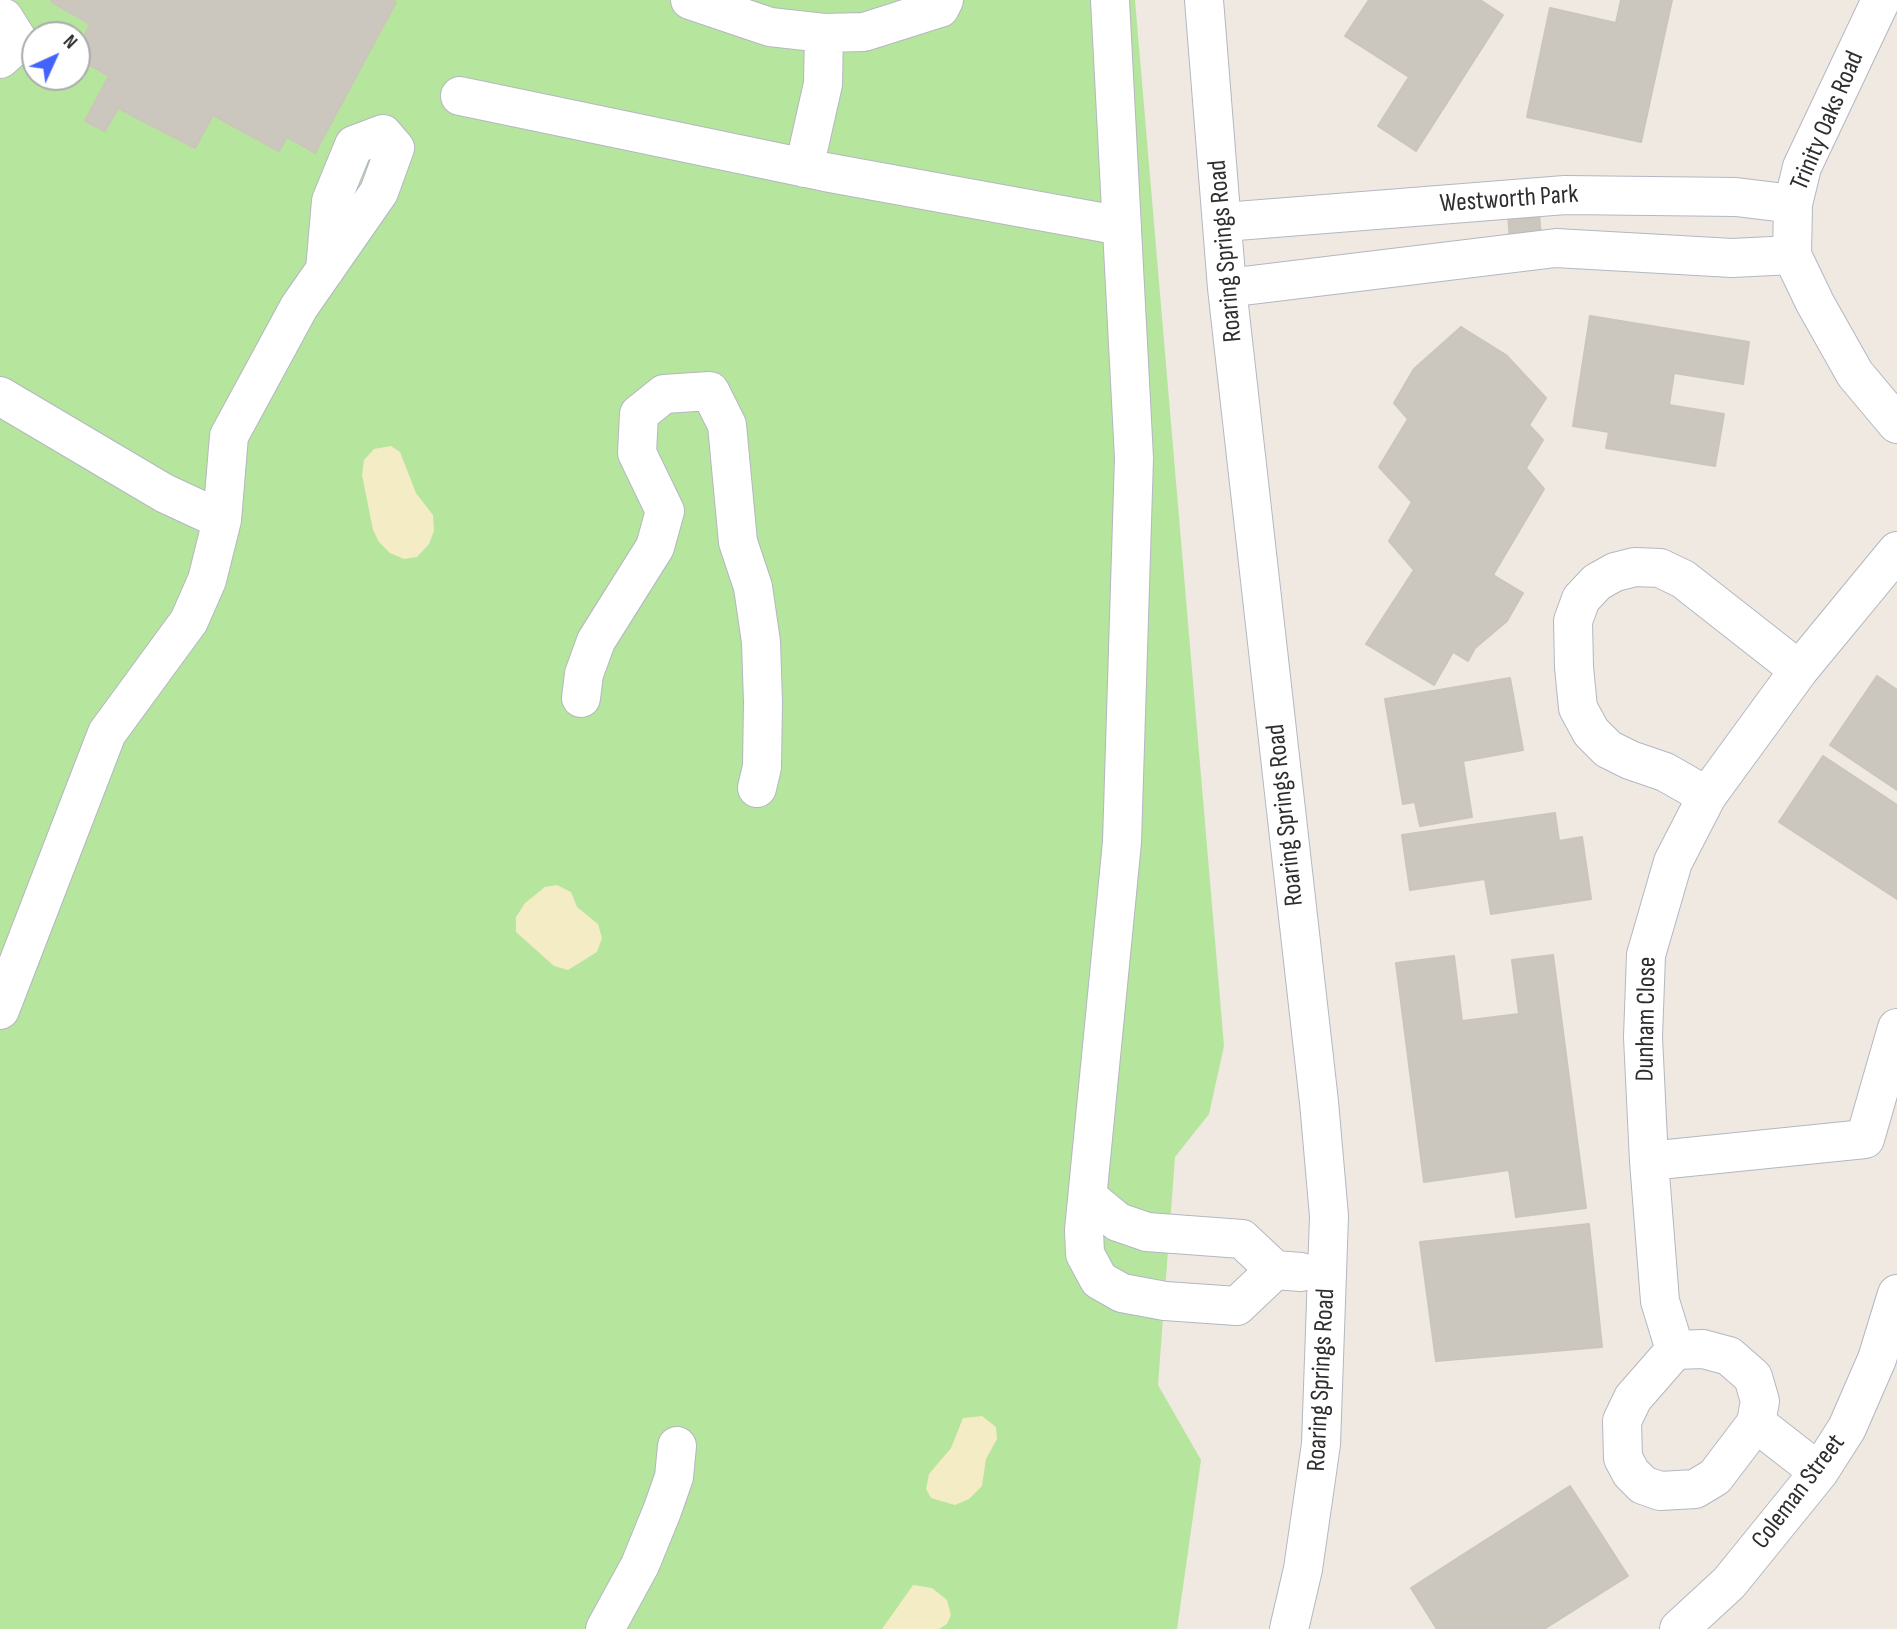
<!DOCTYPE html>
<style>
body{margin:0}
#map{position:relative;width:1897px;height:1629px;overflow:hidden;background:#efe9e1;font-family:"Sofia Sans Condensed",sans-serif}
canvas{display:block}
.north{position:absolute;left:21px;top:21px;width:70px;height:70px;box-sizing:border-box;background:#fff;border:2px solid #ababab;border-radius:50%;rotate:45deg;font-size:19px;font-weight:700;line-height:28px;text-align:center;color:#2e2e2e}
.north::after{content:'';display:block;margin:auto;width:24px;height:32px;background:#4264fb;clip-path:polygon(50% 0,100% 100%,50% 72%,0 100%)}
</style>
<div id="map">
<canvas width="1897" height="1629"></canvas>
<div class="north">N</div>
</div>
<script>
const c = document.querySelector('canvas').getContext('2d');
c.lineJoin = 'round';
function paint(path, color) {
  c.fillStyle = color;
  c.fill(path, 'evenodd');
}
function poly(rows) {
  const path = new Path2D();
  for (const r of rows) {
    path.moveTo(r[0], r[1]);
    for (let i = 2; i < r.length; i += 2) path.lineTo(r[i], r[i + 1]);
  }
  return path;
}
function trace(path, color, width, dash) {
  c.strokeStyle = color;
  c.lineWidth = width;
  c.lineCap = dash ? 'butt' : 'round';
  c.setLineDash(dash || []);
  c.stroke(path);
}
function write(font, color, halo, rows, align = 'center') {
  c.font = font + ' "Sofia Sans Condensed",sans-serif';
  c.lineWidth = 5;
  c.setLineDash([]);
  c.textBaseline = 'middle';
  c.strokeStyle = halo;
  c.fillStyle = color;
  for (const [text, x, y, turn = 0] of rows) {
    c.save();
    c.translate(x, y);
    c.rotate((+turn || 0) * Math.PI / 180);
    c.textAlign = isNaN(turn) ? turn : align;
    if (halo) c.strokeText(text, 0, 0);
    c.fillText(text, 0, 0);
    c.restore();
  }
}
paint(poly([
 [0,0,1135,0,1224,1046,1209,1114,1175,1157,1158,1385,1201,1460,1177,1629,0,1629],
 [35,35,77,35,77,77,35,77]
]), '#b6e59e');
paint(poly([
 [391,446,400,452,416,493,433,515,434,531,429,544,417,557,404,559,390,553,379,542,373,530,362,475,364,460,374,449],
 [557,885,571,892,577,907,598,924,602,938,597,952,568,970,554,966,516,932,516,917,525,903,545,887],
 [982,1416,996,1427,997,1439,986,1459,982,1486,969,1499,955,1505,931,1498,926,1489,929,1474,951,1448,963,1418],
 [913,1585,932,1588,947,1600,951,1615,947,1624,939,1629,882,1629]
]), '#f3ecc5');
const building = poly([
 [52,0,388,0,396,2,315,153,287,137,279,151,213,115,195,148,118,108,105,131,85,121,109,76,77,58,77,35,74,35,75,32,84,37,90,24,51,2,52,0],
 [1369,0,1480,0,1503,15,1416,151,1378,126,1409,77,1345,36,1369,0],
 [1621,0,1672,0,1641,142,1527,117,1550,8,1616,23,1621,0],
 [1539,212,1541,239,1510,241,1508,214,1539,212],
 [1590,316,1749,342,1743,384,1674,373,1669,405,1724,414,1715,466,1606,448,1609,432,1573,426,1590,316],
 [1461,327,1506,355,1546,398,1529,425,1543,440,1526,468,1544,489,1493,575,1523,593,1507,621,1475,648,1468,661,1453,652,1434,685,1366,644,1414,570,1389,541,1412,502,1379,467,1408,419,1394,403,1414,369,1461,327],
 [1877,676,1897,690,1897,790,1830,745,1877,676],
 [1510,678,1523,750,1463,761,1472,817,1420,826,1415,802,1403,804,1385,699,1510,678],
 [1823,756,1897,805,1897,899,1779,822,1823,756],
 [1555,813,1559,841,1582,837,1591,899,1491,914,1485,879,1410,890,1402,835,1555,813],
 [1553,955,1586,1208,1516,1217,1509,1170,1424,1182,1396,963,1454,956,1462,1021,1519,1014,1512,960,1553,955],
 [1589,1224,1602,1347,1436,1361,1420,1242,1589,1224],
 [1570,1486,1628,1576,1544,1629,1437,1629,1411,1588,1570,1486]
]);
paint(building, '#cbc7bf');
trace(building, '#cbc5ba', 2);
const minor = poly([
 [690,0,770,27,824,33,864,32,940,8,944,0],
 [1110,0,1134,458,1122,842,1084,1230,1085,1254,1099,1280,1122,1293,1165,1301,1237,1306,1275,1270],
 [1204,0,1227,288,1319,1102,1329,1216,1321,1444,1303,1569,1289,1629],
 [1881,0,1802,167,1793,204,1792,255,1815,303,1855,374,1897,424],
 [0,17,4,18,19,42,0,59],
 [460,96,825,172,1122,226],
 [804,168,823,84,824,33],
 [1224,222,1565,195,1736,197,1793,204],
 [1227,288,1556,248,1732,258,1792,255],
 [0,396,164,493,222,520],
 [581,698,584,674,596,641,655,547,665,511,637,453,639,414,664,394,710,391,727,425,738,542,753,587,761,642,763,702,762,767,757,788],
 [1707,796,1665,772,1630,760,1608,749,1591,732,1578,708,1574,667,1573,621,1581,599,1597,582,1615,572,1635,567,1660,568,1683,579,1799,670],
 [0,1010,107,733,189,621,207,580,222,520,229,436,299,307,379,192,395,148,383,134,354,145,331,201,325,270],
 [1649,1161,1865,1139,1897,1028],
 [1089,1198,1118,1222,1147,1232,1242,1239,1275,1270,1301,1272],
 [1703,1349,1729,1356,1753,1377,1760,1401,1756,1423,1715,1477,1695,1489,1660,1491,1643,1485,1631,1473,1623,1458,1622,1421,1633,1398,1675,1350,1703,1349],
 [1675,1350,1660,1301,1649,1161,1643,1037,1646,955,1673,862,1707,796,1799,670,1897,551],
 [1756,1423,1819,1472],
 [605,1629,640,1565,662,1511,674,1477,677,1446],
 [1679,1629,1729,1583,1819,1472,1847,1428,1877,1359,1897,1294]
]);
trace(minor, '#b4b7c1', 40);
trace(minor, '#fff', 38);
write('26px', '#2e2e2e', '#fff', [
 ["Trinity Oaks Road",1828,121,-67],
 ["Westworth Park",1509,200,-4],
 ["Roaring Springs Road",1226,251,-95],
 ["Roaring Springs Road",1286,815,-96],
 ["Dunham Close",1647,1019,-89],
 ["Roaring Springs Road",1322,1380,-87],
 ["Coleman Street",1799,1492,-53]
]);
</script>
